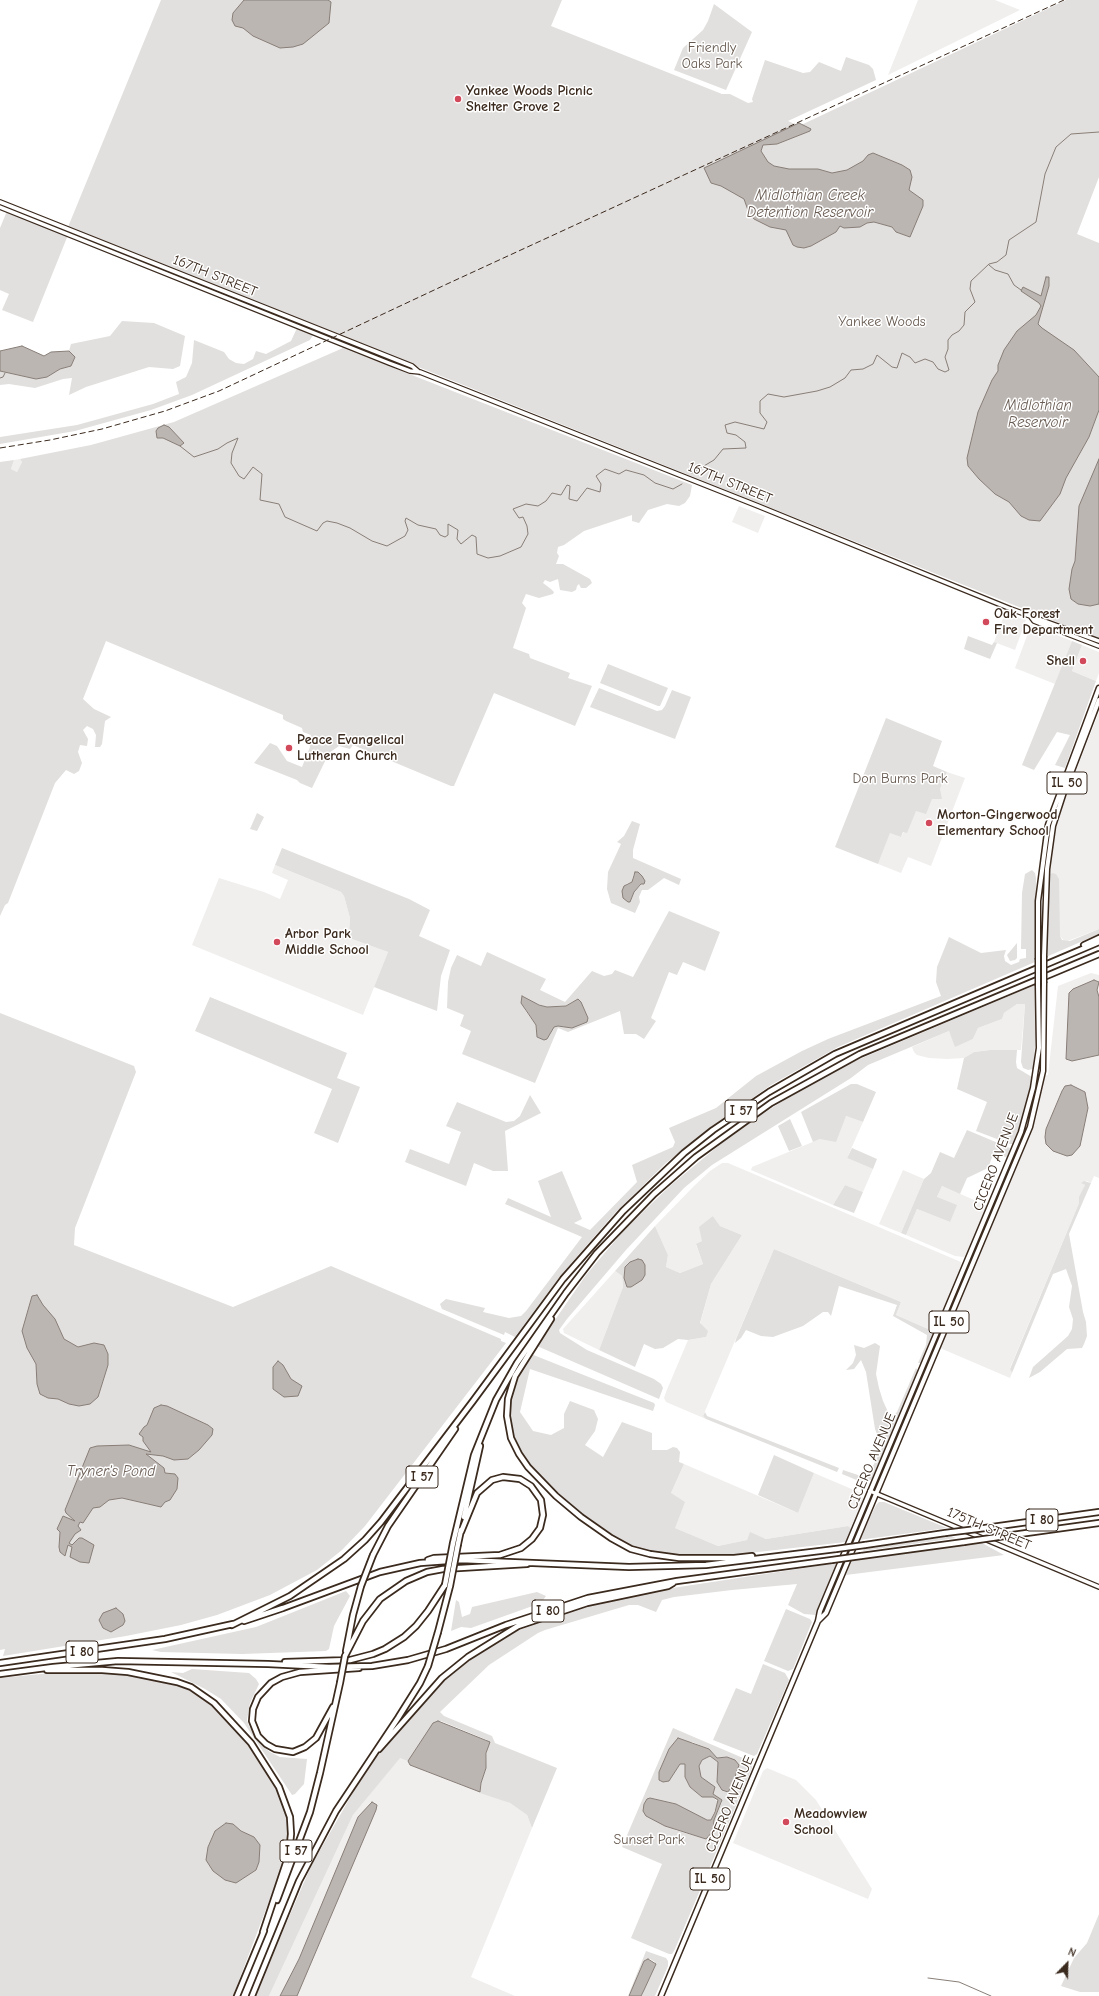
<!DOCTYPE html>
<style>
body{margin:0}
#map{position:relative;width:1099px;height:1996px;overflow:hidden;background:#fff;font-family:"Comic Neue",sans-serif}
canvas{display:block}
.north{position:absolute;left:1047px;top:1944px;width:40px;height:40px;-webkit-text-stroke:3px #fff;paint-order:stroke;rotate:23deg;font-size:11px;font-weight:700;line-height:16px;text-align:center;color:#3b2a1e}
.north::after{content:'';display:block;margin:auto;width:14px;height:18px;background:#3b2a1e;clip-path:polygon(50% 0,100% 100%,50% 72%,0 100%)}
</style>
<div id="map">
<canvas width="1099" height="1996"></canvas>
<div class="north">N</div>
</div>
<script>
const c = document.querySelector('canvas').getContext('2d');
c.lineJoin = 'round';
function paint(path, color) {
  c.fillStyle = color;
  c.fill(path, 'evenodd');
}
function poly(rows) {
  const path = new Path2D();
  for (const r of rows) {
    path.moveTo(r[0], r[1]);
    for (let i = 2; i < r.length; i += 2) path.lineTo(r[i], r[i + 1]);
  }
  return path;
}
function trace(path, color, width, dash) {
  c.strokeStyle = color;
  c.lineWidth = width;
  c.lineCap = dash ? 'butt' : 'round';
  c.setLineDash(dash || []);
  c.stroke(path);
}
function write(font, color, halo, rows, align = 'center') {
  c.font = font + ' "Comic Neue",sans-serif';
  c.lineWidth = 3;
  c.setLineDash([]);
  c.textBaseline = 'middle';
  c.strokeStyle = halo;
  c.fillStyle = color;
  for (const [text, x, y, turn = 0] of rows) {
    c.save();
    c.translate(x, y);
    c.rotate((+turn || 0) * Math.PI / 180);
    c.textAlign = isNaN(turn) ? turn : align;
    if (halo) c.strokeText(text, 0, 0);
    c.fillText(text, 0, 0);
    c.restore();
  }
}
paint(poly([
 [918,0,995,0,1020,10,888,75],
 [20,459,22,462,17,472,11,469,14,460],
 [739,506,765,516,758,533,732,522],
 [1005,613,1026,620,1015,650,994,642],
 [1031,625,1072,641,1055,684,1015,668],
 [1082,645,1099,652,1099,673,1096,681,1072,671],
 [1099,712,1099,929,1065,942,1060,936,1052,873,1048,875,1049,869,1059,814],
 [947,772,965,778,931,866,908,857,901,873,878,864,890,832,901,837,916,810,932,799,940,789],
 [275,865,341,892,344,896,350,918,349,933,352,939,388,952,363,1015,192,945,219,878,264,892,280,899,288,880,272,873],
 [1091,973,1099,975,1099,1178,1094,1176,1091,1183,1087,1181,1082,1183,1085,1185,1080,1197,1079,1203,1010,1368,1012,1373,1010,1378,940,1348,1027,1143,1037,1115,1044,1076,1048,1075,1058,986],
 [1017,1004,1025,1004,1021,1050,990,1050,974,1052,964,1058,947,1059,929,1058,917,1055,914,1052,912,1047,949,1031,956,1046,973,1039,978,1028,1002,1019,1004,1013],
 [846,1116,863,1122,847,1158,873,1169,863,1192,845,1185,833,1205,751,1170,752,1167,820,1139],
 [722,1163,728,1163,961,1262,962,1266,935,1332,896,1315,901,1302,774,1249,703,1416,706,1419,666,1402,664,1398,666,1392,688,1340,706,1337,700,1324,711,1284,742,1235,720,1226,713,1216,702,1241,696,1245,703,1264,680,1273,666,1267,668,1255,655,1226,694,1186,710,1171],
 [903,1170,924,1179,901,1233,879,1224],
 [942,1186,988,1206,967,1255,964,1257,955,1256,906,1235,917,1209,950,1222,937,1197],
 [615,1271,622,1276,623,1287,599,1350,564,1333,563,1329],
 [684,1464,798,1513,814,1473,861,1493,863,1499,862,1506,852,1529,848,1526,766,1539,750,1533,747,1540,718,1546,675,1528,671,1493],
 [400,1757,408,1761,410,1765,510,1803,527,1815,532,1828,471,1977,515,1996,269,1996,353,1815],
 [767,1768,796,1780,816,1800,872,1889,868,1899,733,1843,763,1771]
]), '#f1efee');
paint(poly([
 [161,0,562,0,551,26,722,94,730,94,748,103,753,102,752,99,765,60,803,73,810,72,819,62,841,71,846,57,869,65,873,69,876,80,788,121,799,126,1066,0,1099,0,1099,177,1077,234,1099,243,1099,639,68,227],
 [714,4,752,32,726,90,674,70,683,48,703,30,708,21],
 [7,211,68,235,33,322,2,310,9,294,0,290,0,228],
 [122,321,154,323,185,336,180,366,173,369,149,367,86,387,69,395,72,378,63,379,35,388,9,384,0,385,0,371,36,379,47,377,60,369,71,366,75,357,69,351,71,344,110,336],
 [297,328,313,335,310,340,192,395,151,410,75,431,0,444,0,437,77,425,153,404,179,394,176,382,186,377,192,363,194,340,224,352,229,359,236,363,244,364,253,359,256,351,266,354,291,341],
 [343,348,692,485,690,496,685,503,679,506,667,504,648,510,639,523,632,521,632,515,584,531,564,545,558,547,557,553,559,556,556,564,563,564,590,579,592,583,586,588,581,588,579,584,577,586,576,590,572,592,560,590,558,579,550,582,545,580,543,583,551,589,554,592,553,594,539,598,526,594,522,603,526,608,513,648,529,654,530,658,570,673,568,678,592,686,575,726,494,693,454,786,451,786,353,745,350,749,339,746,329,753,312,788,300,783,297,780,254,763,270,743,277,746,287,761,302,767,310,747,309,742,311,735,303,732,302,728,286,721,283,719,283,715,106,641,83,699,94,709,111,717,105,721,102,744,100,747,95,747,96,735,93,729,87,726,83,730,88,739,87,746,80,745,78,752,82,763,79,771,74,774,66,770,55,783,8,903,5,905,0,916,0,462,14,460,11,469,17,472,22,462,20,459,91,445,174,422],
 [968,636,992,645,994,642,997,643,990,659,964,649],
 [1072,641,1082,645,1072,671,1096,681,1065,768,1055,765,1070,735,1057,732,1034,770,1022,765],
 [608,664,668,688,660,706,658,706,600,683],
 [599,688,657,711,662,710,665,706,672,690,691,697,675,739,590,707],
 [886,718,942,741,933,766,947,772,940,789,942,799,932,799,926,814,916,811,907,833,903,832,901,837,890,833,878,864,835,847],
 [257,813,264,817,257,831,250,829],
 [632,821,640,824,633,850,633,858,681,879,679,885,664,878,648,890,642,890,639,897,640,902,635,913,611,903,607,889,608,872,621,844,617,842,624,836],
 [638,872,645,881,634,892,630,902,626,884,632,882,633,875],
 [282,848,409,899,430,910,419,936,450,950,441,976,437,1011,374,987,388,952,352,939,349,933,350,918,344,896,341,892,275,865],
 [1032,870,1035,873,1036,878,1035,962,838,1047,771,1085,717,1123,666,1163,614,1214,561,1275,515,1337,505,1332,504,1335,442,1309,440,1304,446,1299,485,1308,483,1312,509,1318,521,1316,526,1311,582,1237,505,1204,508,1198,551,1217,538,1181,562,1171,582,1219,574,1223,590,1230,637,1182,632,1165,673,1147,675,1142,669,1128,716,1108,756,1076,802,1051,828,1039,941,996,936,982,937,967,949,937,981,953,1006,950,1004,956,1005,961,1011,965,1019,962,1020,959,1026,958,1026,949,1021,949,1022,893,1025,874],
 [1052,873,1056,874,1059,879,1060,936,1062,940,1070,941,1099,929,1099,934,1046,957,1048,875],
 [669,911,720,932,705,971,683,962,677,975,669,972,651,1018,656,1021,644,1039,636,1034,624,1034,620,1011,568,1032,558,1028,535,1083,462,1054,471,1031,460,1026,464,1015,447,1008,448,982,451,968,457,955,481,966,487,952,546,979,540,990,565,1002,592,971,604,976,612,974,615,970,633,977],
 [521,999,547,1007,566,1006,574,1001,573,1028,558,1026,554,1027,547,1039,544,1040,537,1037,536,1025,525,1010],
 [1017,943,1017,958,1015,960,1010,961,1007,955],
 [1035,985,1036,1034,1033,1069,1028,1070,1023,1068,1021,1062,1025,1004,1017,1004,1004,1013,1002,1019,978,1028,973,1039,955,1047,949,1031,868,1065,851,1078,712,1165,684,1188,626,1250,567,1319,559,1330,560,1333,587,1350,654,1379,661,1384,663,1388,659,1399,537,1346,586,1275,625,1229,671,1185,734,1133,796,1092,848,1064],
 [210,997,347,1053,337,1078,360,1087,338,1143,314,1133,332,1089,195,1031],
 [0,1013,134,1066,136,1072,75,1228,74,1245,233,1307,331,1266,501,1339,501,1341,506,1343,365,1526,342,1550,317,1570,270,1595,217,1615,181,1625,126,1636,3,1656,5,1649,0,1650],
 [990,1050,1017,1050,1016,1062,1017,1068,1032,1077,1027,1100,1014,1144,1010,1144,976,1131,987,1102,957,1089,964,1058,974,1052],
 [851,1084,857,1084,876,1092,863,1122,846,1116,836,1142,820,1139,813,1142,801,1112],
 [530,1095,541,1113,505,1131,508,1171,493,1171,474,1163,466,1186,405,1162,410,1149,449,1164,461,1132,446,1126,457,1102,506,1122,514,1121,520,1116],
 [790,1119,802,1146,789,1151,778,1126],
 [967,1130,1010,1148,1008,1158,994,1152,988,1168,967,1178,960,1194,942,1186,937,1197,957,1205,950,1222,917,1209,906,1235,901,1233,924,1179,931,1173,940,1152,954,1158],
 [852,1148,877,1159,873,1169,847,1158],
 [1084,1181,1091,1183,1069,1234,1083,1312,1086,1322,1087,1336,1084,1344,1082,1348,1067,1349,1040,1372,1029,1378,1033,1367,1068,1336,1072,1329,1073,1319,1069,1307,1072,1286,1066,1269,1053,1274,1012,1373,1010,1369,1079,1203,1079,1197,1085,1185,1081,1183],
 [845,1185,863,1192,854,1213,833,1205],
 [713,1216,720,1226,742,1235,711,1284,700,1323,708,1331,706,1337,688,1340,678,1339,663,1348,655,1349,644,1344,635,1367,599,1350,623,1287,622,1276,615,1271,655,1226,668,1255,666,1267,680,1273,703,1264,696,1244,702,1241,699,1227],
 [774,1249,901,1302,896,1315,935,1332,921,1363,918,1363,926,1345,927,1335,893,1316,897,1305,839,1286,831,1316,828,1312,823,1312,803,1326,773,1337,761,1336,746,1330,741,1338,735,1343,736,1339],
 [875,1343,880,1346,876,1374,879,1388,883,1401,889,1414,893,1416,897,1412,916,1368,918,1371,877,1468,872,1479,867,1482,859,1481,842,1474,843,1470,864,1477,869,1474,882,1448,875,1429,866,1372,861,1360,854,1369,846,1370,853,1363,856,1355,854,1345,864,1348],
 [531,1354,654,1403,655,1405,653,1411,530,1369,520,1412,533,1431,551,1435,564,1428,564,1414,570,1401,594,1410,598,1419,595,1431,585,1445,603,1457,622,1422,652,1433,652,1450,667,1450,673,1447,677,1448,680,1452,679,1462,684,1464,671,1493,685,1502,675,1528,718,1546,747,1540,750,1532,766,1539,848,1526,852,1529,846,1542,723,1556,689,1556,654,1552,638,1548,621,1541,578,1511,538,1474,526,1460,519,1450,512,1433,510,1418,510,1402,514,1386],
 [705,1412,707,1416,839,1468,837,1472,706,1419,703,1416],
 [774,1455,814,1473,798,1513,758,1495],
 [879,1502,884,1502,947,1528,859,1540,876,1505],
 [951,1536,956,1538,863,1551,864,1549],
 [982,1543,1004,1555,846,1575,851,1561],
 [837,1563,816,1615,804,1614,788,1605,797,1584,732,1590,674,1597,662,1600,656,1612,638,1605,629,1605,545,1630,538,1633,489,1665,440,1712,444,1716,492,1736,495,1743,557,1768,532,1828,527,1815,510,1803,480,1793,481,1783,486,1768,487,1740,441,1721,434,1723,408,1761,400,1758,353,1815,269,1996,255,1996,311,1866,355,1789,375,1759,443,1679,471,1656,512,1632,529,1625,596,1604,666,1589],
 [346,1591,350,1596,334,1626,329,1649,326,1651,242,1654,161,1652,152,1650,256,1627],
 [537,1592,546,1596,541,1603,471,1628,461,1627,451,1631,456,1600,459,1602,462,1617,470,1614,472,1607],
 [786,1609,810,1619,812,1622,793,1669,788,1671,764,1661],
 [763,1664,785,1673,789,1680,757,1754,754,1756,713,1740,736,1688,751,1694],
 [192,1669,249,1673,256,1679,259,1684,250,1703,247,1720,249,1726,261,1745,270,1752,280,1757,307,1759,304,1784,295,1794,292,1795,244,1723,221,1699,205,1689,171,1672,183,1673],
 [62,1672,106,1672,143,1677,179,1685,195,1692,210,1703,240,1731,270,1775,281,1797,289,1828,287,1854,233,1996,0,1996,0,1678],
 [673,1728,750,1761,752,1768,675,1949,672,1954,669,1954,631,1938,662,1864,622,1847],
 [692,1742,709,1749,717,1758,727,1757,739,1770,730,1790,719,1785,717,1782,718,1762,710,1756,702,1760,699,1766,701,1777,714,1787,713,1794,722,1802,714,1820,713,1831,706,1839,675,1830,650,1798,676,1804,704,1819,711,1820,718,1802,713,1797,702,1797,690,1787,685,1777,685,1764,680,1764,669,1781,659,1772,669,1749],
 [1099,1914,1099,1992,1080,1992,1061,1986,1074,1958,1087,1943],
 [646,1951,666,1958,668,1961,668,1966,655,1996,641,1996,653,1971,655,1962,650,1959,644,1961,637,1982,628,1996]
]), '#e2e0de');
const water = poly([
 [244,0,328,0,331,2,329,23,303,44,293,47,280,48,253,36,243,28,235,26,232,20,233,13,244,0],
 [799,123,811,129,810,131,777,144,763,145,761,151,768,162,774,166,789,169,818,169,832,173,847,170,863,161,868,155,873,153,902,165,910,170,912,177,909,190,923,200,923,206,910,237,896,232,892,227,874,222,867,223,860,227,844,228,840,226,836,232,811,246,804,248,797,247,793,245,786,230,770,227,754,219,749,213,744,199,721,186,711,183,704,168,799,123],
 [1046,277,1049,277,1049,286,1038,324,1042,328,1074,350,1099,377,1099,410,1089,437,1066,478,1060,494,1040,521,1029,520,1021,516,1009,502,995,494,979,479,968,466,967,458,978,412,992,380,998,371,998,365,1004,350,1017,331,1036,315,1041,306,1039,303,1021,291,1023,287,1041,296,1046,277],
 [22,346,44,356,51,352,69,351,75,357,71,366,60,369,47,377,36,379,0,371,0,351,22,346],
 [164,425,169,427,184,443,180,446,163,438,157,438,156,431,158,428,164,425],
 [1099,459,1099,604,1090,606,1078,604,1071,599,1069,589,1072,569,1075,561,1079,506,1099,459],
 [635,872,638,872,642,876,645,881,644,884,641,884,634,892,630,902,628,902,623,898,622,891,624,886,632,882,635,872],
 [1094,980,1099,982,1097,990,1099,997,1099,1055,1072,1061,1066,1059,1069,993,1073,989,1094,980],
 [522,996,539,1005,547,1007,566,1006,578,999,581,1002,588,1018,587,1022,572,1028,558,1026,554,1027,547,1039,544,1040,537,1037,536,1025,521,1003,522,996],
 [1071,1085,1085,1092,1088,1108,1080,1146,1072,1155,1067,1156,1053,1151,1046,1144,1045,1137,1046,1129,1062,1091,1065,1086,1071,1085],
 [638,1259,642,1260,645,1265,645,1275,642,1280,631,1287,627,1287,624,1278,625,1267,630,1262,638,1259],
 [37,1295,43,1305,55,1319,64,1339,78,1347,94,1343,104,1345,108,1354,108,1365,98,1397,90,1404,79,1406,69,1404,58,1399,48,1398,40,1394,37,1384,36,1364,27,1348,22,1331,32,1296,37,1295],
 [278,1361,283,1365,291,1379,302,1386,298,1396,284,1397,273,1389,273,1367,278,1361],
 [161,1405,167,1406,208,1425,213,1429,212,1435,199,1450,188,1459,174,1460,163,1456,146,1454,164,1468,165,1473,175,1474,178,1478,177,1489,170,1500,165,1502,161,1507,122,1498,109,1500,100,1507,93,1508,83,1523,80,1522,78,1526,81,1530,75,1534,69,1543,72,1545,79,1538,82,1538,94,1545,89,1563,80,1562,70,1557,72,1547,68,1545,65,1556,60,1552,59,1547,60,1532,57,1529,63,1516,75,1521,66,1513,65,1510,90,1448,97,1446,129,1445,151,1452,143,1441,143,1437,139,1434,144,1427,147,1425,154,1408,161,1405],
 [116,1608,123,1614,125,1621,123,1625,111,1632,103,1628,99,1620,103,1613,116,1608],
 [438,1721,490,1742,486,1753,486,1768,481,1783,480,1792,410,1765,408,1761,433,1723,438,1721],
 [678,1738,709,1749,717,1758,727,1757,735,1760,739,1765,732,1786,728,1792,722,1790,717,1782,718,1762,710,1756,702,1760,699,1766,701,1777,715,1787,713,1794,722,1800,714,1820,713,1831,706,1839,665,1826,646,1816,643,1811,644,1804,647,1799,650,1798,676,1804,707,1820,711,1820,715,1812,718,1800,713,1797,702,1797,690,1787,685,1777,685,1764,680,1764,669,1781,663,1782,659,1780,659,1772,669,1749,678,1738],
 [372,1802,377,1805,376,1810,297,1996,280,1996,299,1959,358,1817,372,1802],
 [226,1823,233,1824,241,1831,254,1837,260,1845,259,1862,256,1870,236,1883,225,1880,213,1871,206,1860,208,1847,215,1831,226,1823],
 [648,1959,656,1964,644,1990,641,1996,629,1996,644,1961,648,1959]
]);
paint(water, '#bcb6b3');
trace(water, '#887e77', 1);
trace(poly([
 [989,265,995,270,1008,274,1014,285,1021,290],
 [0,378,3,377,5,373],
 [180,446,194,457,218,449,227,443,238,438,232,453,231,463,239,476,244,479,253,467,262,474,260,500,279,504,285,517,317,531,323,523,327,521,337,523,350,528,372,541,387,546,405,536,408,530,405,521,406,518,418,525,436,529,440,535,445,537,448,535,448,524,458,530,457,539,461,544,472,535,476,537,477,554,488,558,500,556,521,547,528,534,527,526,523,517,519,518,513,509,526,504,538,506,546,501,552,493,561,495,567,485,570,486,569,499,577,501,587,488,600,492,601,484,596,476,605,469,619,474,626,470,644,475,655,483,673,489,682,484],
 [692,473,714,460,723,449,746,448,745,442,736,435,727,433,725,425,735,422,764,429,767,422,760,413,760,401,768,394,784,397,817,391,830,387,845,378,851,370,863,369,873,364,877,355,892,367,897,368,902,353,910,357,915,363,925,359,933,362,938,369,945,372,949,370,945,357,948,349,948,340,952,335,959,331,964,325,965,312,975,302,970,289,971,281,989,264,997,262,1006,255,1009,240,1036,222,1045,174,1056,147,1071,134,1099,132],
 [928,1978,959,1982,991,1996]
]), '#887e77', 1);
const secondary = poly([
 [0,202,412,366,419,372],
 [0,207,389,363,410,371,420,372,758,506,1011,609,1099,641],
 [1031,617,1034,621,1099,646],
 [870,1491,1099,1587]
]);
const primary = poly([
 [1044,956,1047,869,1053,826,1065,789,1099,700],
 [1038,958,1038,901,1048,825,1099,688],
 [818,1621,826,1613,1030,1127,1043,1071,1044,983],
 [661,1996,818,1621,820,1611,1021,1132,1033,1088,1039,1048,1038,986]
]);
const highway = poly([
 [1084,945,1099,938],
 [551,1319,515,1376,508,1399,507,1416,511,1438,519,1454,528,1467,556,1496,581,1517,611,1538,631,1549,650,1554,679,1558,734,1558,752,1556],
 [464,1517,480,1446],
 [985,1528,1099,1512],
 [1005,1536,1099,1523],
 [453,1543,474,1455,496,1400,517,1363,566,1293,597,1253,654,1194,696,1157,771,1103,860,1054,1099,954],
 [458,1544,461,1530],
 [865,1545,945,1533],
 [373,1555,388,1526,455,1429],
 [861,1556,964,1542],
 [428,1560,434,1558,500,1555,521,1548,532,1539,540,1528,543,1515,541,1500,531,1486,520,1479,503,1477,492,1480,477,1493,461,1532],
 [244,1621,283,1608,380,1572,420,1563,461,1560,629,1567,706,1565,836,1549],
 [232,1625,290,1596,344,1559,365,1540,381,1522,473,1401,563,1279,623,1211,684,1153,713,1130,769,1092,835,1054,1099,942],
 [438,1632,450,1586],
 [346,1651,353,1615,361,1586],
 [345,1656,363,1621,380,1599,406,1581,427,1572,443,1569,527,1564],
 [285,1662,350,1660,373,1654,385,1649,404,1637,416,1626,428,1611,445,1585],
 [0,1663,165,1639,233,1624],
 [47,1670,102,1670,128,1672,177,1682,191,1687,214,1703,251,1743,279,1787,290,1817,291,1834,289,1854,263,1932],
 [0,1674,53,1667,118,1661,268,1664,329,1667,372,1666,408,1660,446,1649,506,1625,588,1598,677,1581,832,1560],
 [333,1707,316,1738,305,1747,293,1752,275,1749,266,1744,258,1736,252,1721,253,1709,258,1697,271,1683,282,1677,300,1672,359,1668],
 [379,1749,442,1678,468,1657,518,1626,587,1603,668,1586,673,1583],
 [277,1900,310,1812,320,1773,340,1683],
 [237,1996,264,1931],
 [252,1996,299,1881,336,1811,398,1718,420,1683,428,1666]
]);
trace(secondary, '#3b2a1e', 6);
trace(primary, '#3b2a1e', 7);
trace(highway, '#3b2a1e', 8);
trace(secondary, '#fff', 3.5);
trace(primary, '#fff', 4);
trace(highway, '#fff', 4.5);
trace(poly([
 [0,448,50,440,102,429,165,411,219,391,447,284,1064,0]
]), '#3b2a1e', 1, [6, 3]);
const primaryBridge = poly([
 [1044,956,1044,983],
 [1038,958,1038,986]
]);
const highwayBridge = poly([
 [945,1533,985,1528],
 [964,1542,1005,1536],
 [836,1549,865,1545],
 [832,1560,861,1556],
 [445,1585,453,1543],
 [361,1586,373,1555],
 [450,1586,458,1544],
 [428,1666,438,1632],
 [340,1683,345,1656]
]);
trace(primaryBridge, '#3b2a1e', 7, []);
trace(highwayBridge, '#3b2a1e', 8, []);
trace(primaryBridge, '#fff', 4);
trace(highwayBridge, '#fff', 4.5);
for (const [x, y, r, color] of [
 [458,99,4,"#d1495b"],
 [986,622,4,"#d1495b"],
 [1083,661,4,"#d1495b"],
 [289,748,4,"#d1495b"],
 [929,823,4,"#d1495b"],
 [277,942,4,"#d1495b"],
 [786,1822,4,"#d1495b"]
]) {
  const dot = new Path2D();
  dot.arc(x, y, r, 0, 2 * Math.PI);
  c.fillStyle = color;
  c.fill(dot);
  trace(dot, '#fff', 1.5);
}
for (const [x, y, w] of [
 [1067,783,40],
 [741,1111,32],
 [949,1322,40],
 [422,1477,32],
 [1042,1520,32],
 [548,1611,32],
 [82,1652,32],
 [296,1851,32],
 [710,1879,40]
]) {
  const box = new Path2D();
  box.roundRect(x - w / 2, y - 11, w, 22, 3);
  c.fillStyle = '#fff';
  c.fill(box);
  trace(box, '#3b2a1e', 1);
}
write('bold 13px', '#3b2a1e', null, [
 ["IL 50",1067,783],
 ["I 57",741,1111],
 ["IL 50",949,1322],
 ["I 57",422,1477],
 ["I 80",1042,1520],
 ["I 80",548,1611],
 ["I 80",82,1652],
 ["I 57",296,1851],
 ["IL 50",710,1879]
]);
write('14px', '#65584e', '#fff', [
 ["Friendly",712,48],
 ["Oaks Park",712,64],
 ["Yankee Woods",882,322],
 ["Don Burns Park",900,779],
 ["Sunset Park",649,1840]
]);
write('bold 14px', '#3b2a1e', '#fff', [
 ["Yankee Woods Picnic",466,91],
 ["Shelter Grove 2",466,107],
 ["Oak Forest",994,614],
 ["Fire Department",994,630],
 ["Shell",1075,661,"right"],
 ["Peace Evangelical",297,740],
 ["Lutheran Church",297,756],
 ["Morton-Gingerwood",937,815],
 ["Elementary School",937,831],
 ["Arbor Park",285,934],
 ["Middle School",285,950],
 ["Meadowview",794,1814],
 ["School",794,1830]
], 'left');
write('14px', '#3b2a1e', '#fff', [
 ["167TH STREET",215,276,22],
 ["167TH STREET",730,483,22],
 ["CICERO AVENUE",996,1162,-69],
 ["CICERO AVENUE",872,1461,-67],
 ["175TH STREET",989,1529,23],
 ["CICERO AVENUE",730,1804,-67]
]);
write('italic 15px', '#685b52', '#fff', [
 ["Midlothian Creek",810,196],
 ["Detention Reservoir",810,213],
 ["Midlothian",1038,406],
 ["Reservoir",1038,423],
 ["Tryner's Pond",111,1472]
]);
</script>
